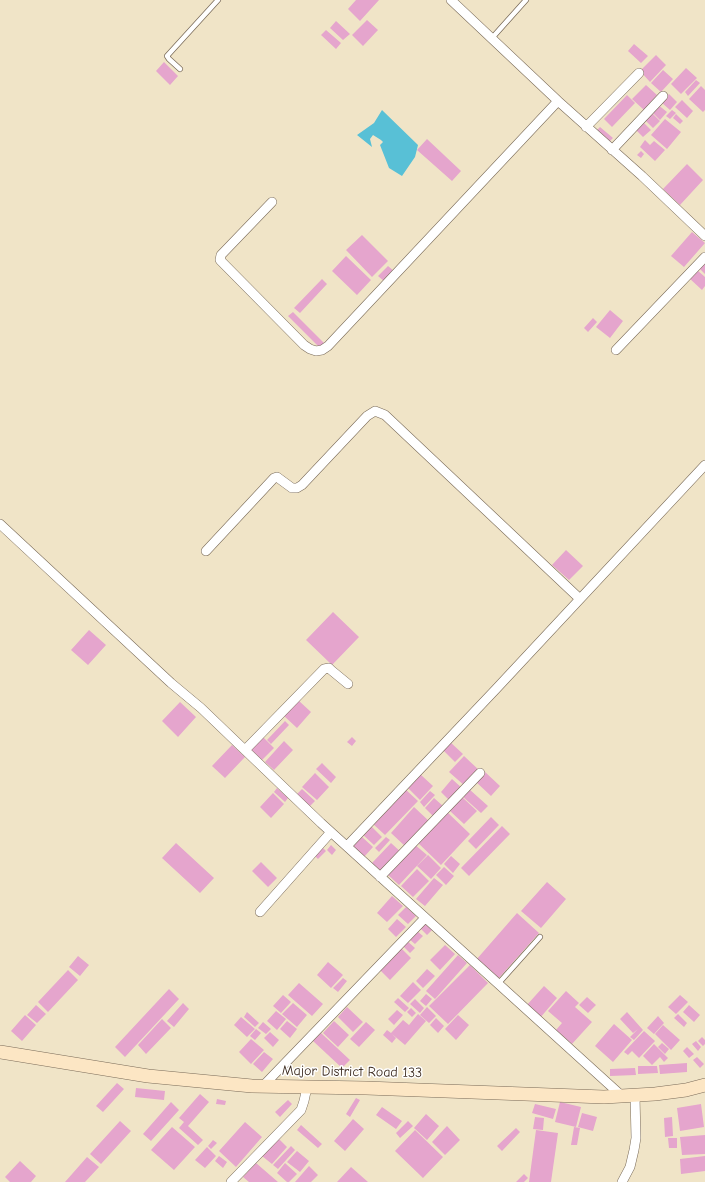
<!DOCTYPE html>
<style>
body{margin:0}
canvas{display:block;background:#f0e4c7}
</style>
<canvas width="705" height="1182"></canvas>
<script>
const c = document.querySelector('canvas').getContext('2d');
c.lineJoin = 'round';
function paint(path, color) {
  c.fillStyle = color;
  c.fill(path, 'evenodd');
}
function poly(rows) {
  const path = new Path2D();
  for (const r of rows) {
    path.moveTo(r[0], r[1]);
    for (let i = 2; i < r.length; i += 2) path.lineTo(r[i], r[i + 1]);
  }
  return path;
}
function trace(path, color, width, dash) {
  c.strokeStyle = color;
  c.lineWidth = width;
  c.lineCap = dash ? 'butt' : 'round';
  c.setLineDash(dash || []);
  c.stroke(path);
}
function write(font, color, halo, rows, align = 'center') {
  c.font = font + ' "Comic Neue",sans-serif';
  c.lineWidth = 3;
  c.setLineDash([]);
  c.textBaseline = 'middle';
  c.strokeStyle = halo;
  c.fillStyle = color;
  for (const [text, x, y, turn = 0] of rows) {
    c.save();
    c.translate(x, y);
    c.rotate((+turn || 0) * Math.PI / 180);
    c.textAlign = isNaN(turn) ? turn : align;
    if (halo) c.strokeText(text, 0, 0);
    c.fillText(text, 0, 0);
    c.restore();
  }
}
paint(poly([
 [382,110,418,145,415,157,402,176,389,168,380,145,383,142,381,140,373,135,370,139,372,147,357,135,374,123]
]), '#58c0d6');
paint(poly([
 [356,0,379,0,360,21,348,9],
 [367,20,378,30,363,46,352,35],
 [336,21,350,34,343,40,330,28],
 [326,30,341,43,336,49,321,35],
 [634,44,648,56,641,63,628,51],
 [656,55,666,65,650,82,640,71],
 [164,62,178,76,170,85,156,71],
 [686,68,697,78,681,94,671,84],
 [663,70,673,79,661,92,651,83],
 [696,80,700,83,688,96,685,92],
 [646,85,657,95,644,110,632,99],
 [701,86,705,90,705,110,703,112,689,99],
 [669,94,677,102,670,110,661,102],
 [627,95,635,103,612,127,604,119],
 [682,100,693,111,687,118,675,107],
 [657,104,667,112,660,120,651,111],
 [672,110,676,113,670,119,666,116],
 [651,112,660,121,653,128,644,119],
 [676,114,683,121,680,124,673,118],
 [665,119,681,132,667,149,651,135],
 [642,121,651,130,643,137,634,128],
 [600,127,613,138,608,143,595,132],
 [427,139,461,171,452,181,417,150],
 [645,140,650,145,654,141,665,150,655,161,640,147],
 [641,151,644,154,641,158,637,155],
 [687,164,703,180,680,205,663,189],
 [692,232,705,243,684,267,671,256],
 [362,235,388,261,372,277,346,250],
 [346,256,371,280,357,295,332,271],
 [705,260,705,274,698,267],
 [388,266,395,272,385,282,378,276],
 [697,270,705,277,705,286,702,290,689,278],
 [322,279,327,284,300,313,294,308],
 [610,310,623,321,610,338,596,327],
 [293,312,325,344,321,349,288,316],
 [593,318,597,322,588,332,584,328],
 [566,550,583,566,569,580,552,565],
 [333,612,359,637,332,665,306,640],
 [89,630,106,645,88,665,71,650],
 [298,700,311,712,297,728,283,715],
 [180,702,196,717,178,737,162,721],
 [285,721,289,725,271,744,267,740],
 [262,736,274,748,262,760,250,749],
 [352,737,356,741,352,746,347,742],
 [284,741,293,750,274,770,265,762],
 [449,741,463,754,455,762,442,749],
 [232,745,245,757,225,778,212,766],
 [464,756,480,771,465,786,449,772],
 [322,763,336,777,331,783,316,769],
 [484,771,500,786,491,796,475,781],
 [315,773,329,787,317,800,302,787],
 [420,774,433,786,420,800,407,787],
 [452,779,463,789,451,802,441,792],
 [277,788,288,798,285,802,274,792],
 [302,789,315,801,309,807,296,795],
 [405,789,418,801,385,835,372,823],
 [469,789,488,806,481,813,462,796],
 [430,791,435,795,424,807,420,802],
 [273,793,284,804,271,818,260,807],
 [462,797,477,811,464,824,450,811],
 [434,798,443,806,433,816,425,808],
 [414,807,430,822,406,847,391,833],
 [446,811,470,834,441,865,416,841],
 [491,817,499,825,476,849,468,841],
 [369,824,382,837,374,845,361,833],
 [502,826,510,834,469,876,461,868],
 [361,836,373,847,364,857,352,846],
 [386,837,390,840,379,852,375,848],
 [176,843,214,878,200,893,162,858],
 [391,843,402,853,383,873,372,863],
 [414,844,427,855,399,885,387,874],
 [320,845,326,851,318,859,312,853],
 [331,845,336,850,332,855,327,850],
 [428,855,441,868,431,879,417,866],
 [451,856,460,864,453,873,444,864],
 [261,862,277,878,268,887,252,871],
 [444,867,454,876,446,885,436,875],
 [417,869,429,881,413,897,401,886],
 [434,878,443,885,425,906,416,899],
 [547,882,566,899,541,928,521,911],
 [392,896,403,906,387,922,377,913],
 [406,907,416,916,408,924,398,915],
 [517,913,539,933,498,979,476,960],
 [397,919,406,927,396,937,388,929],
 [423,922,432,930,427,935,419,927],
 [417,931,423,936,415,944,409,939],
 [406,940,415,948,410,953,401,944],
 [445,945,455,954,440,970,430,960],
 [400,947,411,958,390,980,379,969],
 [458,955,467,963,435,999,426,991],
 [78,956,89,965,80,976,69,967],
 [328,962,343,975,331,988,317,975],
 [470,965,488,983,448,1024,429,1006],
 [427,969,435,976,423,988,416,981],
 [68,970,78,980,48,1012,38,1002],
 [343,978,347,981,338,992,333,988],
 [413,982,421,990,408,1003,400,996],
 [299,983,323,1004,312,1016,288,995],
 [544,986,557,998,540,1018,526,1006],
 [169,989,179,999,125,1057,115,1047],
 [566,991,579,1003,575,1007,592,1022,572,1044,556,1030,562,1023,548,1011],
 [426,994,432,999,426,1006,420,1001],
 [283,995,291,1002,281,1013,273,1006],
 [680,995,688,1002,676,1014,668,1007],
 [587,997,596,1005,588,1013,579,1005],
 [398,998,409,1008,405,1012,394,1002],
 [415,999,424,1008,420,1013,410,1004],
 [183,1003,189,1009,174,1027,167,1021],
 [293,1003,307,1015,297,1027,282,1014],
 [36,1005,46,1014,37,1023,27,1015],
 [689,1005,700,1015,694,1022,683,1012],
 [347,1007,363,1022,353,1032,338,1017],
 [427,1007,436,1016,429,1023,420,1015],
 [411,1008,416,1013,412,1017,407,1012],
 [397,1010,403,1015,394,1025,388,1019],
 [276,1011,286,1019,277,1030,267,1021],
 [247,1012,259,1023,255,1027,244,1017],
 [627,1012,643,1030,634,1040,630,1037,638,1029,633,1033,620,1019],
 [418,1014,426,1021,405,1045,392,1034,396,1038,392,1043,383,1035,387,1030,391,1033,403,1020,409,1025],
 [678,1014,687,1023,684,1027,674,1018],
 [25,1015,36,1025,22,1041,11,1031],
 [458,1015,469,1025,456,1040,445,1029],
 [658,1016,664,1023,654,1034,647,1028],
 [241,1017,255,1029,247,1037,234,1025],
 [436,1018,444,1026,438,1033,430,1025],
 [162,1019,171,1028,146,1054,138,1045],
 [287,1021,297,1029,290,1038,280,1029],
 [334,1021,349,1035,338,1047,323,1033],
 [263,1022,271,1029,266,1034,258,1028],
 [366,1022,375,1030,359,1047,350,1039],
 [614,1024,632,1040,613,1062,595,1046],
 [663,1025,680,1040,671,1050,655,1034],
 [256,1029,261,1033,255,1040,250,1036],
 [644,1031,655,1041,639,1058,632,1051,628,1055,624,1052],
 [270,1032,279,1040,273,1047,264,1038],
 [321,1033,350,1060,342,1068,313,1041],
 [702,1037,705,1040,705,1044,703,1046,698,1041],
 [251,1039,264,1050,251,1064,239,1052],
 [696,1041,701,1047,698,1051,692,1044],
 [662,1043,669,1049,665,1054,658,1047],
 [654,1044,668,1058,664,1062,660,1057,652,1065,643,1056],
 [687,1047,694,1054,689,1058,683,1051],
 [264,1052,273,1059,262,1072,253,1064],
 [697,1057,704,1064,700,1068,693,1060],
 [687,1063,687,1072,660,1074,659,1065],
 [638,1066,657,1066,658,1073,638,1074],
 [635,1068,636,1075,610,1076,610,1069],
 [117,1083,124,1089,103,1112,96,1106],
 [136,1088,165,1091,164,1100,135,1097],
 [200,1094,209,1102,188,1126,203,1140,198,1145,179,1128,184,1122,179,1118],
 [356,1098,360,1100,350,1117,346,1114],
 [217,1099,226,1101,225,1105,216,1104],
 [288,1100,292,1104,280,1117,275,1112],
 [171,1102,179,1110,151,1141,143,1134],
 [560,1102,581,1107,576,1127,555,1122],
 [535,1104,556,1109,553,1119,532,1113],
 [701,1104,704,1127,680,1131,677,1108],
 [382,1107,402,1121,396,1129,376,1115],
 [582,1113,597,1117,593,1131,578,1127],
 [426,1114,439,1126,427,1140,414,1128],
 [535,1117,544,1118,543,1130,533,1129],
 [672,1117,673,1136,665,1137,664,1118],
 [353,1119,364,1129,345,1151,334,1141],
 [120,1121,131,1131,101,1164,90,1154],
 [408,1121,413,1126,400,1138,396,1133],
 [245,1122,262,1137,236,1167,219,1151],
 [301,1125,322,1144,318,1148,297,1130],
 [447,1126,460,1140,445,1155,432,1142],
 [172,1127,195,1147,174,1170,151,1150],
 [574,1127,580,1128,577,1145,571,1145],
 [516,1128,520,1132,502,1151,497,1146],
 [415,1130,443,1157,423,1178,395,1151],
 [536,1130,558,1133,551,1182,529,1182],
 [705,1135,705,1154,682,1155,680,1137],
 [278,1138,287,1147,272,1164,262,1156],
 [668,1138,677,1138,677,1148,669,1148],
 [213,1140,217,1143,211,1149,208,1146],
 [291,1146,295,1150,278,1169,273,1165],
 [207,1147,216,1156,205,1168,195,1160],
 [297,1151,309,1161,300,1172,287,1162],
 [219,1156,227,1162,223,1168,215,1161],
 [705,1156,705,1171,681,1174,680,1159],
 [87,1157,99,1167,85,1182,65,1182],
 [20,1161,36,1176,31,1182,10,1182,5,1177],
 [256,1163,278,1182,249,1182,243,1177],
 [285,1163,297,1174,289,1182,287,1182,277,1173],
 [309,1166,318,1175,311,1182,295,1182],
 [351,1167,368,1182,337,1182],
 [524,1174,528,1178,524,1182,516,1182]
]), '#e5a5cd');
const service = poly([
 [492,38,526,0],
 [180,69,169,59,167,56,218,0],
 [498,984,540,937]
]);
const minor = poly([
 [451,0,558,101,642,176,705,236],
 [586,127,639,73],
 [612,150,663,96],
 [272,202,221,255,220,260,304,345,310,349,316,351,322,350,328,346,558,101],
 [616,350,705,257],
 [0,524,171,683,201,708,321,823,623,1097],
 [206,551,274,478,277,477,292,488,297,488,302,485,367,416,375,411,385,415,580,599],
 [245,750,324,669,329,668,331,670,348,684],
 [347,846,496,689,705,465],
 [380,877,480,773],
 [260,912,331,832],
 [263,1086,425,918],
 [231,1182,301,1110,304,1101,307,1087],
 [622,1182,630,1167,634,1150,636,1138,635,1096]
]);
const secondary = poly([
 [0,1052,148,1076,252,1086,366,1088,604,1097,655,1094,686,1090,705,1085]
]);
trace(service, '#7a6b59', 6);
trace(minor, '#7a6b59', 10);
trace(secondary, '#7a6b59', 14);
trace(service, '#fff', 4.5);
trace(minor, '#fff', 9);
trace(secondary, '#fce6c4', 13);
write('14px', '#3b2a1e', '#fff', [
 ["Major District Road 133",352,1072,1]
]);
</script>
